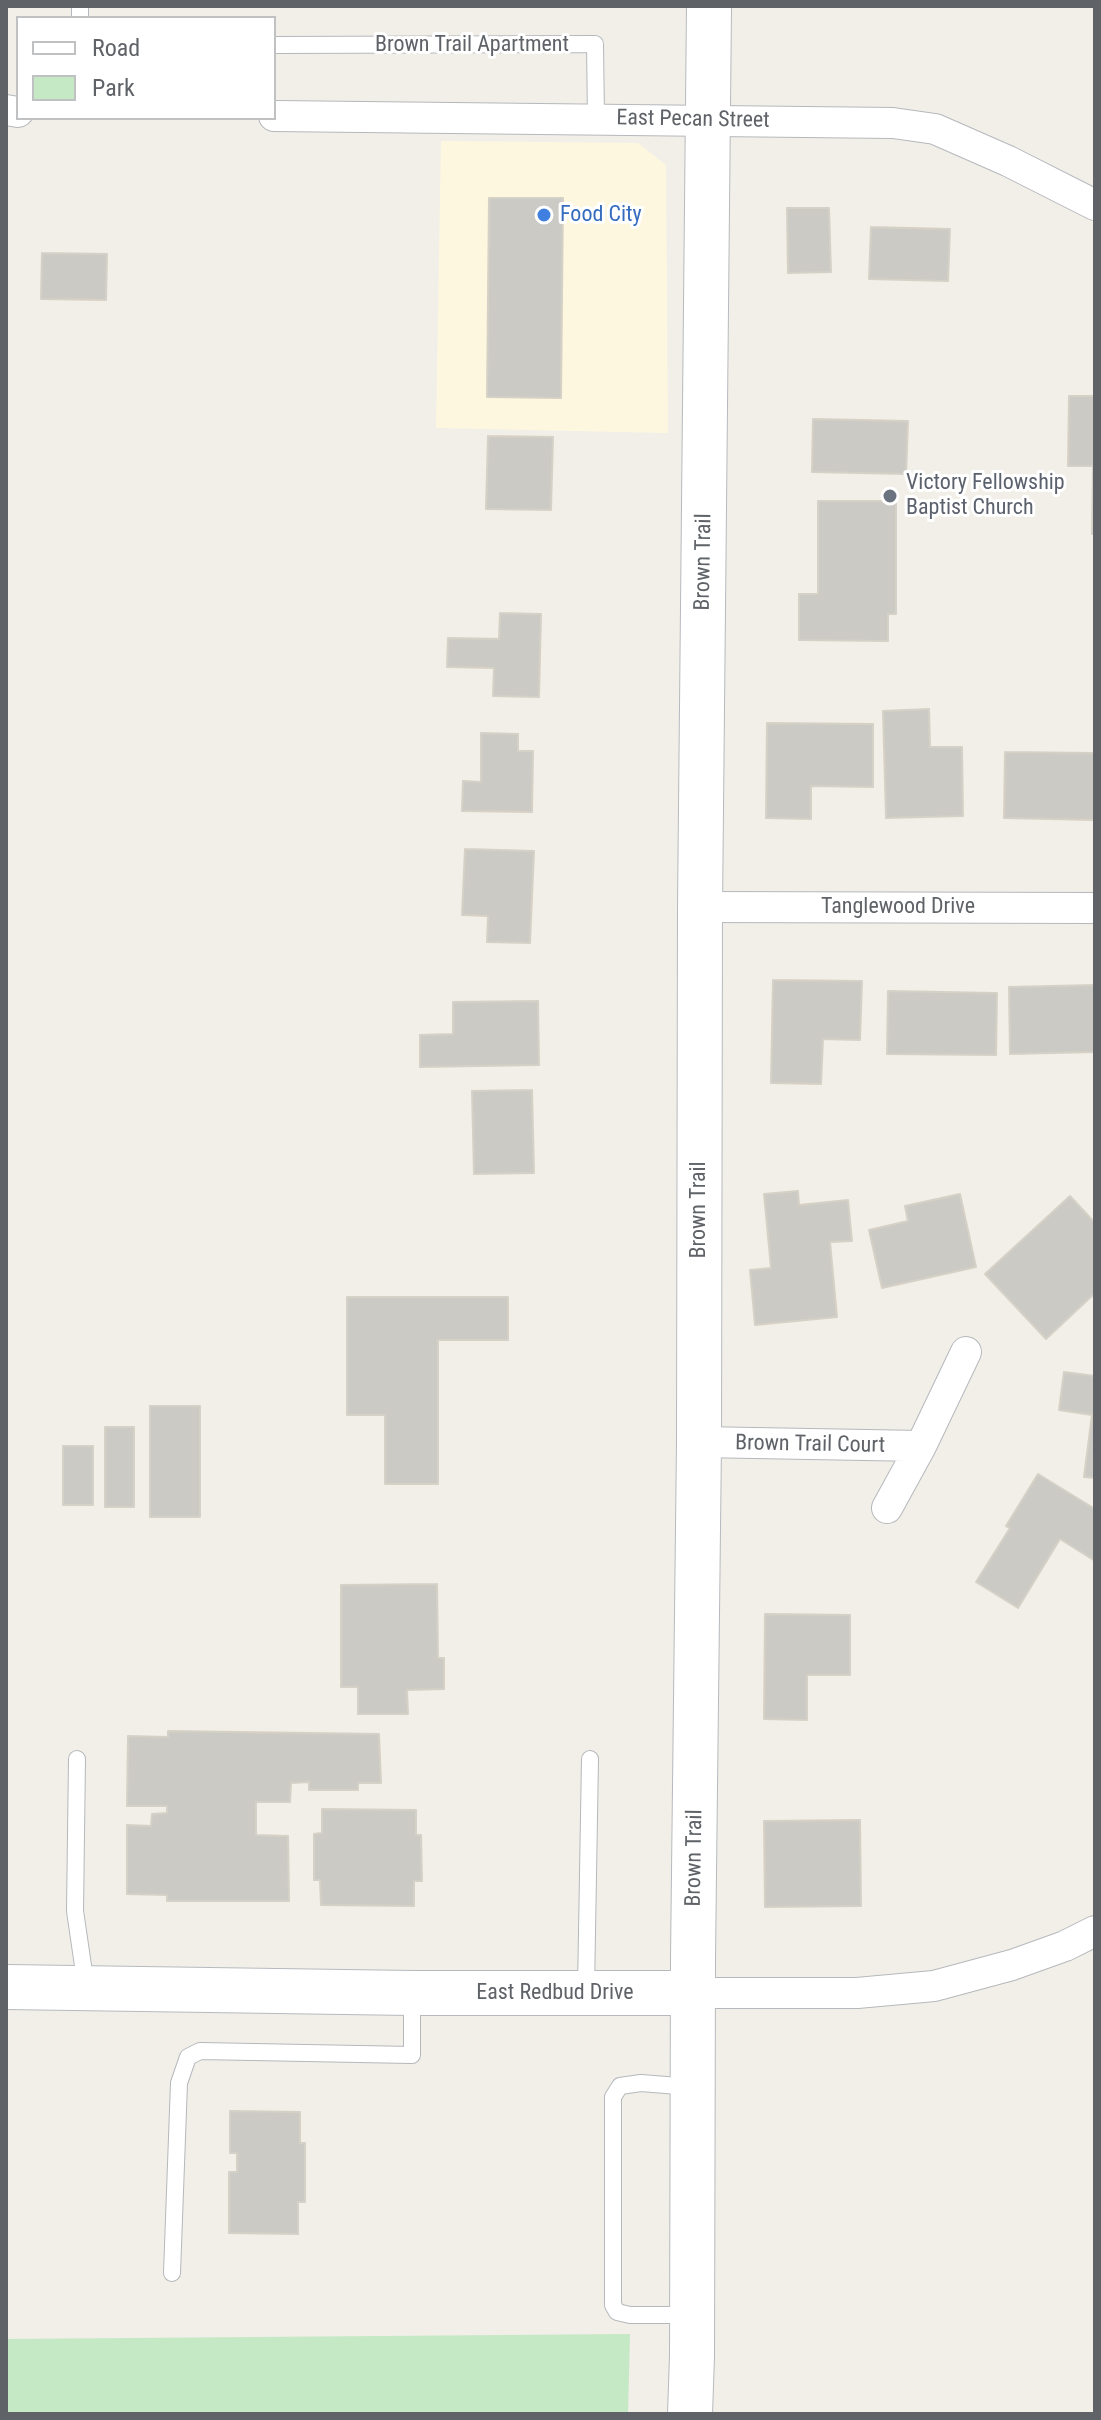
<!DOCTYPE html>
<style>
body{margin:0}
#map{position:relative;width:1101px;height:2420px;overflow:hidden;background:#f1efe8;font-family:"Roboto Condensed",sans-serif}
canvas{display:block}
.frame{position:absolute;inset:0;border:8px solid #5f6368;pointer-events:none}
.legend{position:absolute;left:16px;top:16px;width:260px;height:104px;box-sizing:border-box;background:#fff;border:2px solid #bfc1c3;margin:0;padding:10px 14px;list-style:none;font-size:24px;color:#5f6368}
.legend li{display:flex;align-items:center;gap:16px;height:40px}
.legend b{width:40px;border:2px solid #bfc1c3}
</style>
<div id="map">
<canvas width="1101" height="2420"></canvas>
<div class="frame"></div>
<ul class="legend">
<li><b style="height:10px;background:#fff"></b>Road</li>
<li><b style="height:22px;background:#c5e8c5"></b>Park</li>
</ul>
</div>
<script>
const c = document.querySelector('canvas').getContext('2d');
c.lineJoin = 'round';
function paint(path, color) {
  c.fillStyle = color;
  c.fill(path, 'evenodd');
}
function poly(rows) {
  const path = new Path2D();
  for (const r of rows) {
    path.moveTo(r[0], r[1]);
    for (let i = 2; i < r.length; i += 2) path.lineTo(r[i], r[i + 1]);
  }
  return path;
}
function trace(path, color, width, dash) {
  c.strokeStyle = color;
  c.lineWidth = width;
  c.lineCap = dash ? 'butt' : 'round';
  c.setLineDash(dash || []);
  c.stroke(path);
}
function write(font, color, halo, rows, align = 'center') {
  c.font = font + ' "Roboto Condensed",sans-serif';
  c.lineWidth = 6;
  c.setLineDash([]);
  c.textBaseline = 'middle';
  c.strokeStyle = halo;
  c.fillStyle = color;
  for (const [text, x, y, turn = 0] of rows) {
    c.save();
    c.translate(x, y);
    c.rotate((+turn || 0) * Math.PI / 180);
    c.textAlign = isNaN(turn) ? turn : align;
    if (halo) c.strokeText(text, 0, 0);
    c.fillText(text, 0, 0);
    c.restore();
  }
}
paint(poly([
 [441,141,638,143,666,165,668,433,436,428]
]), '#fef7e0');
paint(poly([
 [630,2334,628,2414,6,2414,6,2339]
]), '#c5e8c5');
const building = poly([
 [489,198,563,198,561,398,487,397,489,198],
 [787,208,829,208,831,272,788,273,787,208],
 [871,227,950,229,948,281,869,279,871,227],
 [42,253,107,254,106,300,41,299,42,253],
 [1069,396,1095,396,1095,534,1092,534,1093,466,1068,466,1069,396],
 [813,419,908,421,906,474,812,472,813,419],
 [488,436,553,437,551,510,486,509,488,436],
 [818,501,896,501,896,614,888,614,888,641,799,640,799,594,818,594,818,501],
 [500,613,541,614,539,697,493,696,494,668,447,667,448,638,499,639,500,613],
 [929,709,930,747,962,747,963,816,886,818,883,711,929,709],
 [767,723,873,724,873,787,811,786,811,819,766,818,767,723],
 [481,733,518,734,518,751,533,751,532,812,462,811,463,781,481,782,481,733],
 [1005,752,1095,753,1095,820,1004,818,1005,752],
 [465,849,534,851,530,943,487,942,488,916,462,915,465,849],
 [773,980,862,981,860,1040,823,1039,821,1084,771,1083,773,980],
 [1095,985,1095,1052,1010,1054,1009,987,1095,985],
 [888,991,997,993,996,1055,887,1054,888,991],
 [538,1001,539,1065,420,1067,420,1035,453,1034,453,1002,538,1001],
 [532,1090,534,1173,474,1174,472,1091,532,1090],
 [798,1191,799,1205,848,1200,852,1241,830,1242,837,1317,755,1325,750,1270,771,1268,764,1194,798,1191],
 [960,1194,976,1267,882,1288,869,1230,908,1221,905,1206,960,1194],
 [1070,1196,1095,1223,1095,1293,1046,1339,985,1274,1070,1196],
 [347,1297,508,1297,508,1340,438,1340,438,1484,385,1484,385,1415,347,1415,347,1297],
 [1064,1372,1095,1376,1095,1478,1084,1477,1092,1415,1059,1410,1064,1372],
 [150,1406,200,1406,200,1517,150,1517,150,1406],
 [105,1427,134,1427,134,1507,105,1507,105,1427],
 [63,1446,93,1446,93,1505,63,1505,63,1446],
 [1038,1474,1095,1509,1095,1561,1060,1539,1018,1608,976,1582,1010,1528,1006,1526,1038,1474],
 [437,1584,438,1658,444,1658,444,1689,407,1690,408,1714,358,1714,358,1687,341,1687,341,1585,437,1584],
 [765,1614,850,1615,850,1675,807,1675,807,1720,764,1719,765,1614],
 [168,1731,379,1734,381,1783,358,1783,358,1790,309,1790,309,1782,291,1783,290,1802,256,1802,256,1835,288,1836,289,1901,167,1901,167,1895,127,1894,127,1825,151,1826,152,1814,167,1813,167,1806,127,1806,128,1736,168,1737,168,1731],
 [322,1809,416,1810,416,1835,421,1835,422,1881,414,1881,414,1906,321,1905,320,1880,314,1880,314,1834,322,1833,322,1809],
 [860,1820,861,1906,765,1907,764,1821,860,1820],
 [230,2111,300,2112,300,2143,305,2143,305,2202,298,2202,298,2234,229,2233,229,2172,237,2172,237,2153,230,2153,230,2111]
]);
paint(building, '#cccac5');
trace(building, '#d6d1c6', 2);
const lane = poly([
 [80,18,80,6],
 [274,45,595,44,596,119],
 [77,1759,75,1911,86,1986],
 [586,1990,590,1759],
 [172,2273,179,2083,188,2057,200,2051,412,2055,412,1994],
 [689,2315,630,2315,617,2312,613,2305,613,2097,620,2086,641,2083,691,2087]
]);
const street = poly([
 [6,110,18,112],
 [274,116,893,123,935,129,1008,161,1095,205],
 [700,907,1095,908],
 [699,1442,921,1446,966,1352],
 [887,1508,921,1446],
 [693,1993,857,1993,934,1986,1012,1965,1065,1946,1095,1931]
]);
const secondary = poly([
 [6,1987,412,1993,693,1993],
 [690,2414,692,2356,693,1959,699,1442,700,907,709,6]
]);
trace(lane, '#b5b8bc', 18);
trace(street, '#b5b8bc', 32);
trace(secondary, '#b6babf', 46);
trace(lane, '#fff', 16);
trace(street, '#fff', 30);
trace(secondary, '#fff', 44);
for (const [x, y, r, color] of [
 [544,215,8,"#3f7fe0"],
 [890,496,8,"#6b7280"]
]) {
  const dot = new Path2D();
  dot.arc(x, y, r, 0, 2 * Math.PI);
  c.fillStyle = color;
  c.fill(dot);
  trace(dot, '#fff', 3);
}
write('22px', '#5f6368', '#fff', [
 ["Brown Trail Apartment",472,45],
 ["East Pecan Street",693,120,1],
 ["Brown Trail",704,562,-89],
 ["Tanglewood Drive",898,907],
 ["Brown Trail",699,1210,-90],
 ["Brown Trail Court",810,1445,1],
 ["Brown Trail",695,1858,-89],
 ["East Redbud Drive",555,1993]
]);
write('22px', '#366cbe', '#fff', [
 ["Food City",560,215]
], 'left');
write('22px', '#5b616d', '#fff', [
 ["Victory Fellowship",906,483],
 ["Baptist Church",906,508]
], 'left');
</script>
